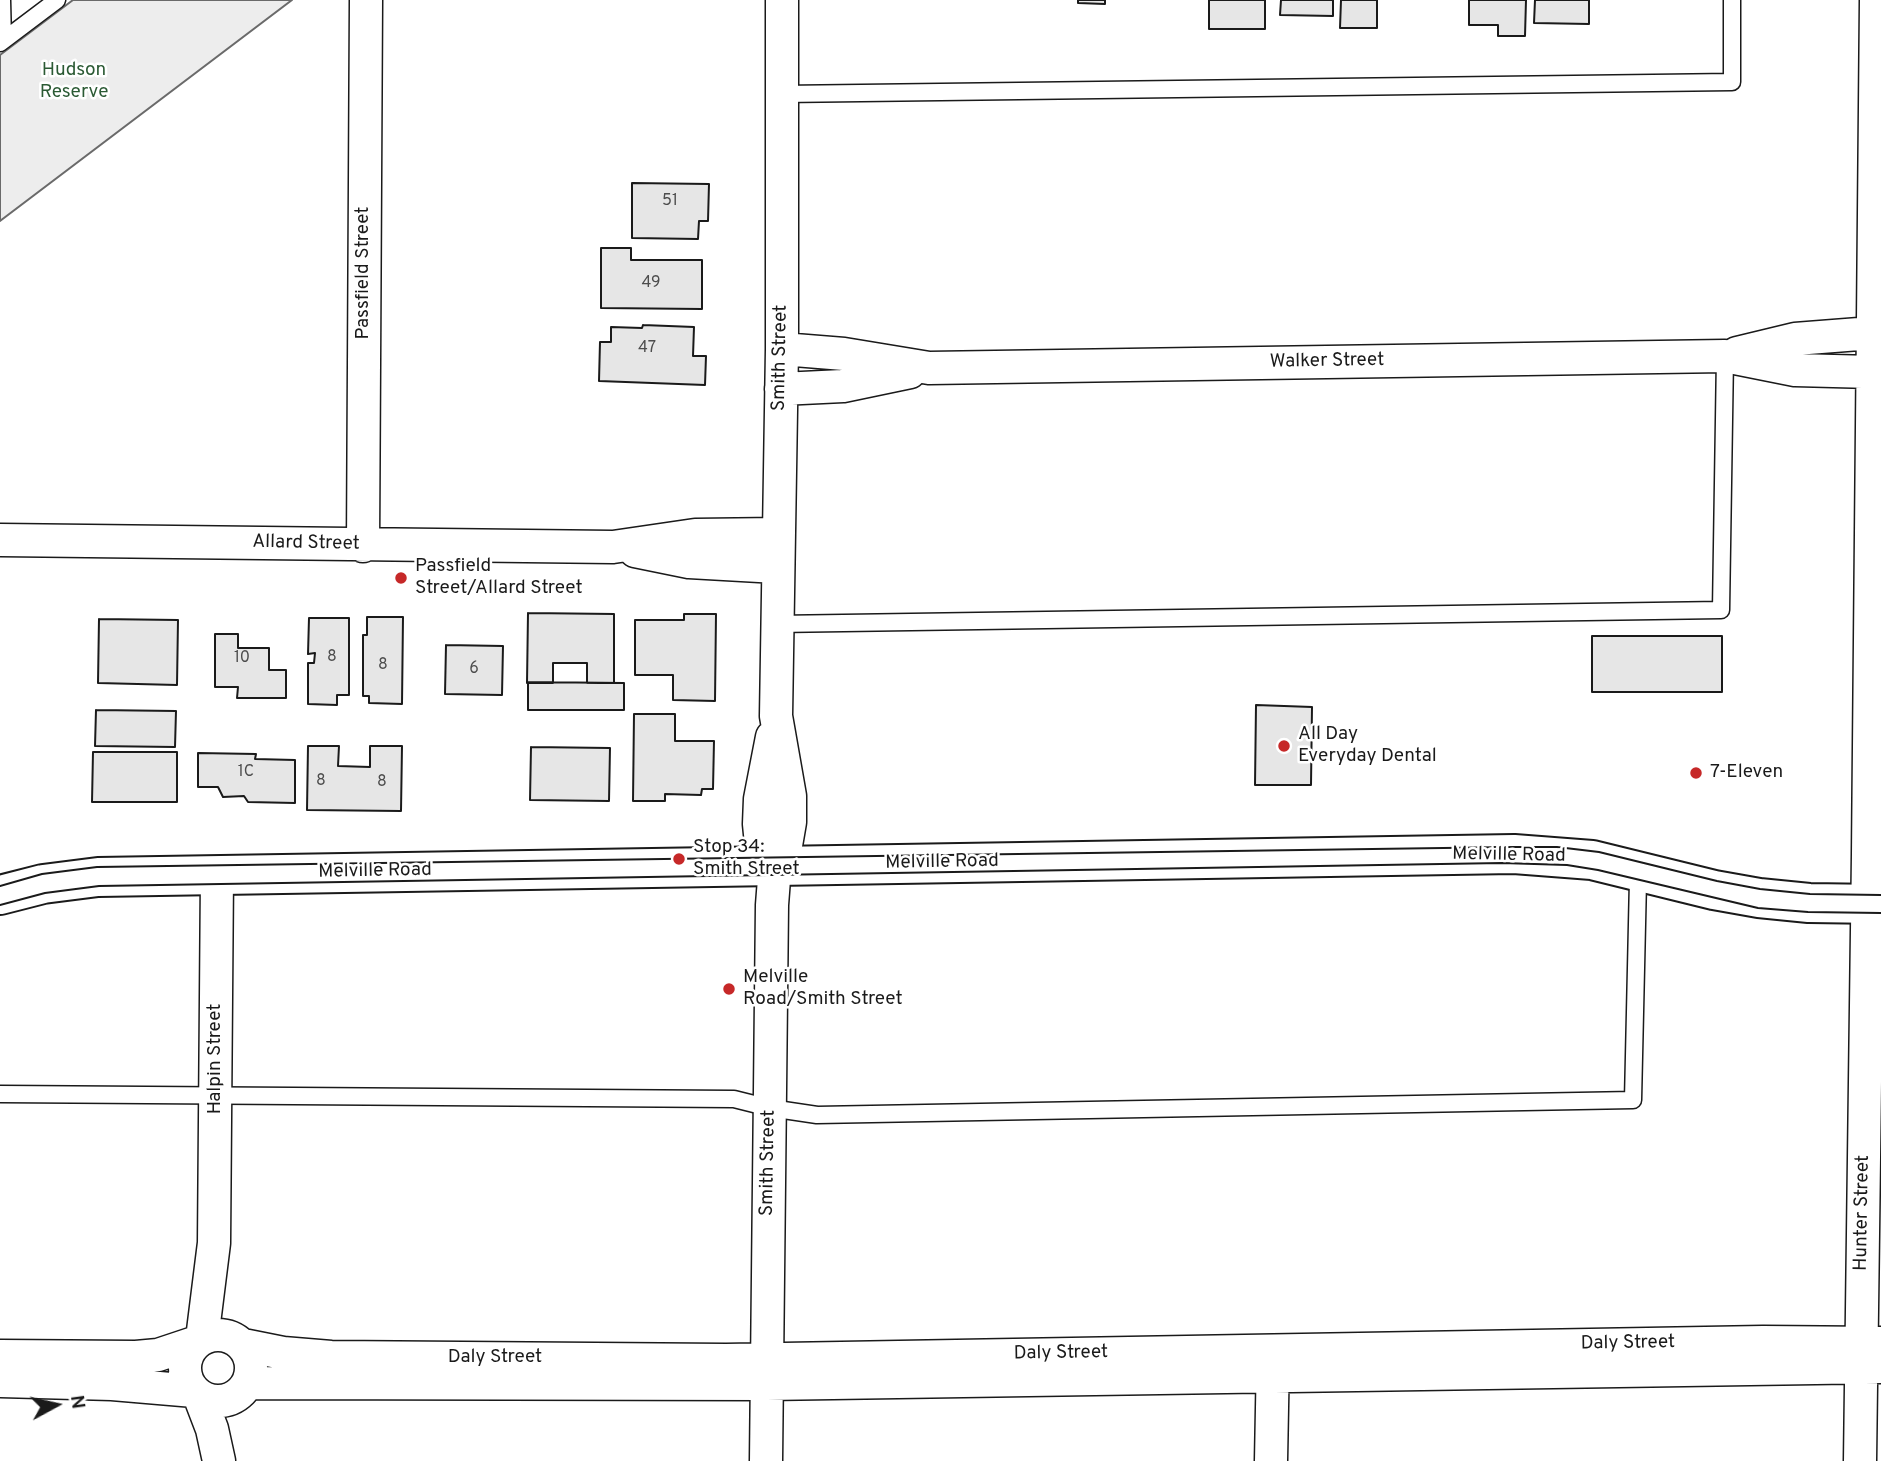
<!DOCTYPE html>
<style>
body{margin:0}
#map{position:relative;width:1881px;height:1461px;overflow:hidden;background:#fff;font-family:Overpass,sans-serif}
canvas{display:block}
.north{position:absolute;left:21px;top:1370px;width:70px;height:70px;-webkit-text-stroke:5px #fff;paint-order:stroke;rotate:82deg;font-size:19px;font-weight:700;line-height:28px;text-align:center;color:#1a1a1a}
.north::after{content:'';display:block;margin:auto;width:24px;height:32px;background:#1a1a1a;clip-path:polygon(50% 0,100% 100%,50% 72%,0 100%)}
</style>
<div id="map">
<canvas width="1881" height="1461"></canvas>
<div class="north">N</div>
</div>
<script>
const c = document.querySelector('canvas').getContext('2d');
c.lineJoin = 'round';
function paint(path, color) {
  c.fillStyle = color;
  c.fill(path, 'evenodd');
}
function poly(rows) {
  const path = new Path2D();
  for (const r of rows) {
    if (r.length === 3) {
      path.moveTo(r[0] + r[2], r[1]);
      path.arc(r[0], r[1], r[2], 0, 2 * Math.PI);
      continue;
    }
    path.moveTo(r[0], r[1]);
    for (let i = 2; i < r.length; i += 2) path.lineTo(r[i], r[i + 1]);
  }
  return path;
}
function trace(path, color, width, dash) {
  c.strokeStyle = color;
  c.lineWidth = width;
  c.lineCap = dash ? 'butt' : 'round';
  c.setLineDash(dash || []);
  c.stroke(path);
}
function write(font, color, halo, rows, align = 'center') {
  c.font = font + ' Overpass,sans-serif';
  c.lineWidth = 5;
  c.setLineDash([]);
  c.textBaseline = 'middle';
  c.strokeStyle = halo;
  c.fillStyle = color;
  for (const [text, x, y, turn = 0] of rows) {
    c.save();
    c.translate(x, y);
    c.rotate((+turn || 0) * Math.PI / 180);
    c.textAlign = isNaN(turn) ? turn : align;
    if (halo) c.strokeText(text, 0, 0);
    c.fillText(text, 0, 0);
    c.restore();
  }
}
const built = poly([
 [73,0,292,0,0,221,0,55,73,0]
]);
paint(built, '#ededed');
trace(built, '#6a6a6a', 2);
const building = poly([
 [1078,0,1105,0,1105,4,1078,3,1078,0],
 [1209,0,1265,0,1265,29,1209,29,1209,0],
 [1281,0,1333,0,1333,16,1280,15,1281,0],
 [1341,0,1377,0,1377,28,1340,28,1341,0],
 [1469,0,1526,0,1525,36,1498,36,1498,25,1469,25,1469,0],
 [1535,0,1589,0,1589,24,1534,23,1535,0],
 [632,183,709,184,708,221,699,221,698,239,632,238,632,183],
 [601,248,631,248,631,260,702,260,702,309,601,308,601,248],
 [643,325,694,327,693,356,706,356,705,385,599,381,600,342,611,342,611,327,642,328,643,325],
 [528,613,614,614,614,683,587,683,587,663,553,663,553,683,527,683,528,613],
 [684,614,716,614,715,701,673,700,673,675,635,675,635,620,684,620,684,614],
 [367,617,403,617,402,704,369,703,369,696,363,696,363,635,367,635,367,617],
 [309,618,349,618,349,695,337,695,337,705,308,704,308,663,314,663,315,653,308,654,309,618],
 [99,619,178,620,177,685,98,683,99,619],
 [215,634,238,634,238,648,269,648,269,670,286,670,286,698,237,698,238,687,215,687,215,634],
 [1592,636,1722,636,1722,692,1592,692,1592,636],
 [446,645,503,646,502,695,445,694,446,645],
 [528,682,624,683,624,710,528,710,528,682],
 [1256,705,1312,707,1311,785,1255,785,1256,705],
 [96,710,176,711,175,747,95,746,96,710],
 [634,714,675,714,675,741,714,741,713,789,702,789,701,795,665,794,665,801,633,801,634,714],
 [308,746,339,746,338,766,370,767,370,746,402,746,401,811,307,810,308,746],
 [531,747,610,748,609,801,530,800,531,747],
 [93,752,177,752,177,802,92,802,93,752],
 [198,753,256,754,255,759,295,760,295,803,248,802,244,796,223,797,218,787,198,787,198,753]
]);
paint(building, '#e6e6e6');
trace(building, '#1a1a1a', 2);
const lane = poly([
 [2,0,3,40],
 [0,43,57,0],
 [782,94,1732,82,1732,0],
 [776,624,1721,610,1725,356],
 [0,1094,734,1099,770,1108,817,1115,1633,1100,1638,880,1641,871]
]);
const street = poly([
 [782,349,844,354,929,368,1725,356,1795,370,1872,372],
 [1737,353,1795,339,1872,333],
 [781,389,843,386,910,372],
 [0,540,613,547,695,535,778,534],
 [363,546,366,0],
 [635,551,689,562,777,567],
 [772,737,760,799,759,824,761,844,775,866],
 [218,1368,33],
 [202,1339,214,1243,217,874],
 [243,1345,283,1353,331,1357,726,1360,1763,1342,1881,1343],
 [0,1356,136,1357,158,1355,197,1342],
 [0,1381,112,1384,194,1391],
 [248,1383,767,1384,1881,1367],
 [199,1395,212,1429,219,1461],
 [766,1461,772,905,775,866,784,857,790,822,790,796,776,716,782,349,782,0],
 [1271,1461,1273,1355],
 [1860,1461,1868,854,1876,0]
]);
const secondary = poly([
 [0,895,43,884,98,877,1514,854,1592,860,1714,890,1759,898,1809,903,1881,904]
]);
trace(lane, '#1a1a1a', 19);
trace(street, '#1a1a1a', 35);
trace(secondary, '#1a1a1a', 42);
trace(lane, '#fff', 16);
trace(street, '#fff', 32);
trace(secondary, '#fff', 38);
trace(poly([
 [0,886,42,874,97,867,1514,847,1557,847,1599,852,1717,881,1760,889,1810,894,1881,895],
 [0,905,45,893,99,886,1502,863,1567,865,1598,870,1758,908,1808,912,1881,913]
]), '#1a1a1a', 2);
for (const [x, y, r, color] of [
 [401,578,7,"#c62828"],
 [1284,746,7,"#c62828"],
 [1696,773,7,"#c62828"],
 [679,859,7,"#c62828"],
 [729,989,7,"#c62828"]
]) {
  const dot = new Path2D();
  dot.arc(x, y, r, 0, 2 * Math.PI);
  c.fillStyle = color;
  c.fill(dot);
  trace(dot, '#fff', 2.5);
}
write('16px', '#4d4d4d', null, [
 ["51",670,202],
 ["49",651,284],
 ["47",647,349],
 ["8",332,658],
 ["10",242,659],
 ["8",383,666],
 ["6",474,670],
 ["1C",246,773],
 ["8",321,782],
 ["8",382,783]
]);
write('19px', '#2b5a34', '#fff', [
 ["Hudson",74,71],
 ["Reserve",74,93]
]);
write('19px', '#1a1a1a', '#fff', [
 ["Passfield Street",364,273,-90],
 ["Smith Street",781,358,-89],
 ["Walker Street",1327,362,-1],
 ["Allard Street",306,544,1],
 ["Melville Road",1509,856,1],
 ["Melville Road",942,863,-1],
 ["Melville Road",375,872,-1],
 ["Halpin Street",216,1059,-90],
 ["Smith Street",769,1163,-89],
 ["Hunter Street",1863,1213,-89],
 ["Daly Street",1628,1344,-1],
 ["Daly Street",1061,1354,-1],
 ["Daly Street",495,1358]
]);
write('19px', '#1a1a1a', '#fff', [
 ["Passfield",415,567],
 ["Street/Allard Street",415,589],
 ["All Day",1298,735],
 ["Everyday Dental",1298,757],
 ["7-Eleven",1710,773],
 ["Stop 34:",693,848],
 ["Smith Street",693,870],
 ["Melville",743,978],
 ["Road/Smith Street",743,1000]
], 'left');
</script>
